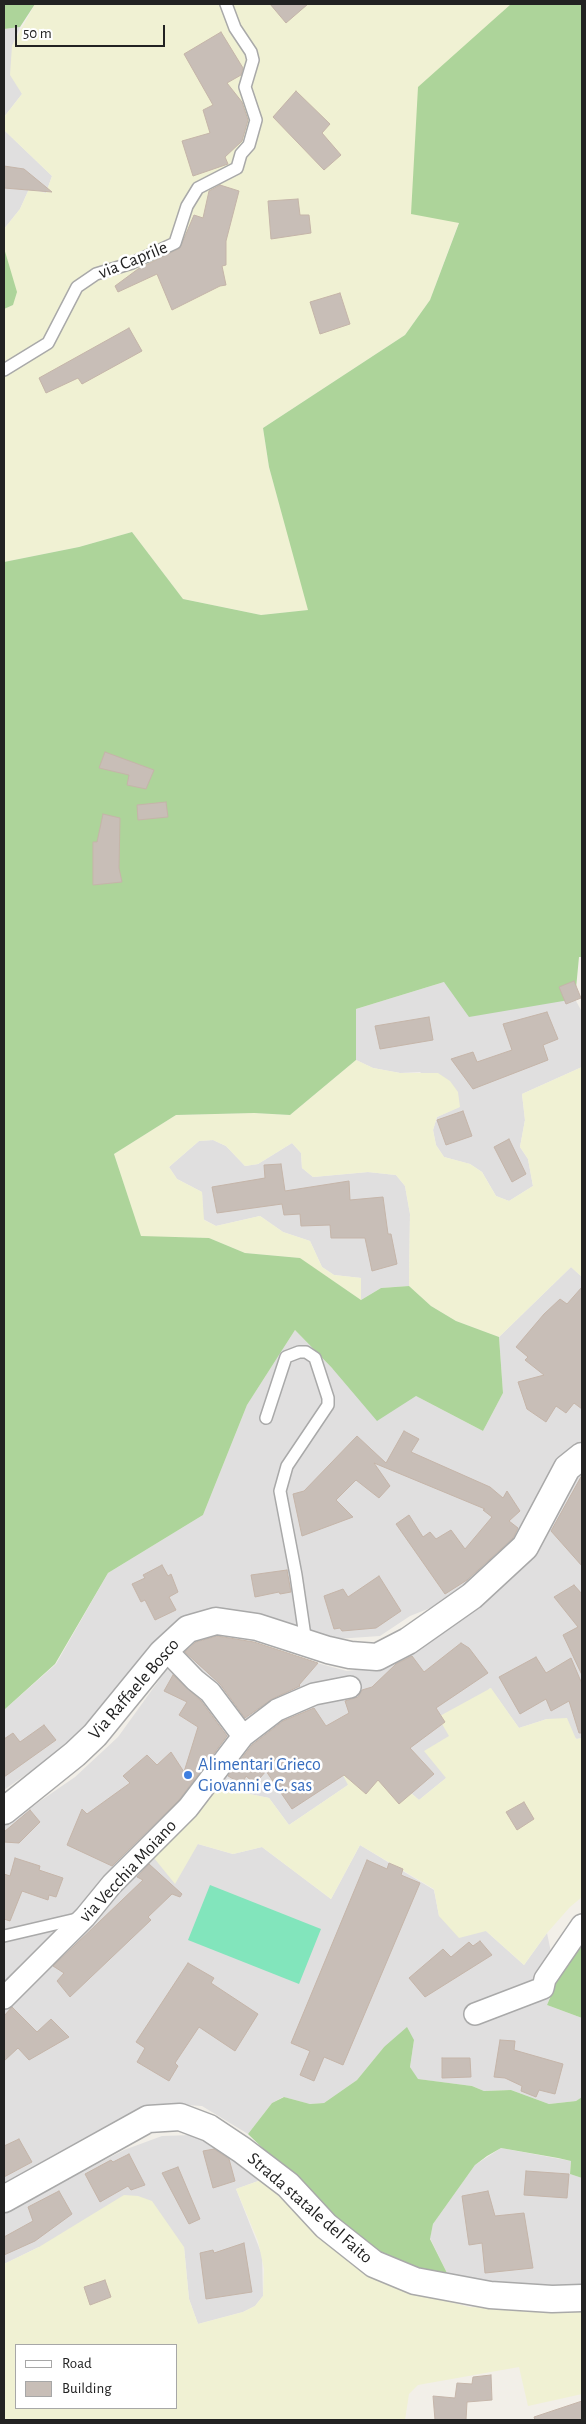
<!DOCTYPE html>
<style>
body{margin:0}
#map{position:relative;width:586px;height:2424px;overflow:hidden;background:#f2efe8;font-family:"Alegreya Sans",sans-serif}
canvas{display:block}
.frame{position:absolute;inset:0;border:5px solid #222;pointer-events:none}
.legend{position:absolute;left:15px;top:2344px;width:162px;height:65px;box-sizing:border-box;background:#fff;border:1px solid #a7a7a7;margin:0;padding:6px 9px;list-style:none;font-size:15px;color:#222}
.legend li{display:flex;align-items:center;gap:10px;height:25px}
.legend b{width:25px;border:1px solid #a7a7a7}
.scale{position:absolute;left:15px;top:25px;width:150px;height:22px;box-sizing:border-box;border:2px solid #222;border-top:0;padding-left:6px;font-size:15px;line-height:18px;white-space:nowrap;color:#222;-webkit-text-stroke:4px #fff;paint-order:stroke}
</style>
<div id="map">
<canvas width="586" height="2424"></canvas>
<div class="frame"></div>
<ul class="legend">
<li><b style="height:6px;background:#fff"></b>Road</li>
<li><b style="height:14px;background:#c8beb7"></b>Building</li>
</ul>
<div class="scale">50 m</div>
</div>
<script>
const c = document.querySelector('canvas').getContext('2d');
c.lineJoin = 'round';
function paint(path, color) {
  c.fillStyle = color;
  c.fill(path, 'evenodd');
}
function poly(rows) {
  const path = new Path2D();
  for (const r of rows) {
    path.moveTo(r[0], r[1]);
    for (let i = 2; i < r.length; i += 2) path.lineTo(r[i], r[i + 1]);
  }
  return path;
}
function trace(path, color, width, dash) {
  c.strokeStyle = color;
  c.lineWidth = width;
  c.lineCap = dash ? 'butt' : 'round';
  c.setLineDash(dash || []);
  c.stroke(path);
}
function write(font, color, halo, rows, align = 'center') {
  c.font = font + ' "Alegreya Sans",sans-serif';
  c.lineWidth = 5;
  c.setLineDash([]);
  c.textBaseline = 'middle';
  c.strokeStyle = halo;
  c.fillStyle = color;
  for (const [text, x, y, turn = 0] of rows) {
    c.save();
    c.translate(x, y);
    c.rotate((+turn || 0) * Math.PI / 180);
    c.textAlign = isNaN(turn) ? turn : align;
    if (halo) c.strokeText(text, 0, 0);
    c.fillText(text, 0, 0);
    c.restore();
  }
}
paint(poly([
 [20,27,12,46,22,94,4,117,4,29],
 [4,130,52,176,46,193,29,189,20,209,4,229],
 [444,982,575,999,582,1012,582,1067,522,1094,525,1120,520,1147,528,1159,533,1186,509,1201,496,1196,482,1172,470,1164,444,1157,436,1145,433,1130,437,1117,459,1107,420,1072,400,1073,373,1068,356,1060,356,1009],
 [213,1140,226,1146,245,1166,258,1164,292,1143,301,1153,302,1168,313,1177,368,1172,396,1175,405,1186,410,1214,409,1286,381,1288,361,1300,361,1278,334,1275,322,1267,310,1241,283,1232,260,1216,216,1226,203,1219,202,1192,177,1179,169,1167,199,1141],
 [571,1267,582,1277,582,1439,568,1456,523,1543,443,1603,410,1616,380,1636,336,1639,201,1616,101,1709,64,1748,4,1790,4,1710,56,1664,108,1573,203,1515,247,1405,295,1330,332,1368,416,1396,483,1431,503,1393,499,1337],
 [582,1471,582,1738,577,1739,547,1719,519,1728,490,1688,449,1736,446,1778,419,1800,368,1756,348,1785,289,1825,269,1798,240,1792,220,1784,198,1844,233,1854,262,1847,331,1899,360,1845,434,1890,439,1916,486,1931,524,1965,547,1933,553,1962,559,1974,547,2005,582,2018,582,2097,576,2101,549,2104,511,2090,484,2091,472,2086,417,2079,410,2067,414,2040,384,2047,357,2080,324,2103,310,2104,283,2097,272,2103,248,2134,202,2106,168,2104,137,2117,4,2184,4,1826,75,1777,118,1737,167,1669,195,1645,207,1638,248,1641,298,1658,347,1671,387,1666,540,1540],
 [192,2135,217,2146,261,2180,236,2189,262,2255,263,2296,255,2306,243,2312,198,2324,189,2299,184,2247,39,2247,4,2264,4,2212,124,2150,162,2136],
 [501,2148,571,2161,570,2174,582,2178,582,2288,543,2288,449,2277,430,2238,433,2224,475,2165]
]), '#e0dfdf');
paint(poly([
 [35,4,511,4,500,14,459,222,430,300,405,335,263,428,269,467,309,610,261,615,183,599,132,532,79,547,4,562,4,309,13,305,4,248,4,229,20,209,29,189,46,193,52,176,4,130,4,117,22,94,10,75,12,46],
 [356,1060,373,1068,400,1073,438,1073,450,1081,458,1092,460,1107,437,1117,433,1130,436,1145,444,1157,470,1164,482,1172,496,1196,509,1201,533,1186,528,1159,520,1147,525,1120,522,1094,582,1067,582,1277,571,1267,499,1337,456,1321,431,1306,409,1286,410,1214,405,1186,396,1175,368,1172,313,1177,302,1168,301,1153,292,1143,258,1164,245,1166,226,1146,213,1140,199,1141,169,1167,177,1179,202,1192,204,1220,216,1226,260,1216,283,1232,310,1241,322,1267,334,1275,361,1278,361,1300,299,1258,245,1253,209,1238,141,1237,114,1154,176,1115,254,1113,290,1115],
 [491,1688,519,1728,547,1719,567,1718,576,1739,582,1738,582,1897,570,1907,547,1933,524,1965,486,1931,459,1938,439,1916,434,1889,360,1845,331,1899,262,1847,233,1854,198,1844,175,1884,154,1858,220,1784,240,1792,269,1798,289,1825,348,1785,341,1771,368,1756,419,1800,446,1778,424,1751,449,1736,438,1717],
 [261,2180,351,2263,399,2288,469,2307,554,2310,582,2309,582,2394,528,2406,519,2367,418,2385,409,2394,405,2420,4,2420,4,2264,39,2247,124,2195,138,2196,152,2201,184,2247,189,2299,198,2324,243,2312,255,2306,263,2296,264,2269,258,2241,236,2189],
 [16,2345,176,2345,176,2408,16,2408]
]), '#f0f1d3');
paint(poly([
 [4,4,35,4,20,27,4,29],
 [511,4,582,4,582,957,579,957,575,999,469,1017,444,982,356,1009,356,1060,290,1115,254,1113,176,1115,114,1154,141,1236,209,1238,245,1253,300,1258,361,1300,381,1288,409,1286,431,1306,456,1321,499,1337,503,1393,483,1431,416,1396,377,1421,332,1368,295,1330,247,1405,203,1515,108,1573,55,1664,4,1710,4,562,79,547,132,532,183,599,261,615,308,610,269,467,263,428,405,335,430,300,459,223,411,214,418,87],
 [4,248,17,292,13,305,4,309],
 [582,1921,582,2018,547,2005],
 [407,2027,414,2040,410,2067,418,2079,472,2086,484,2091,511,2090,549,2104,576,2101,582,2097,582,2178,570,2174,571,2161,558,2158,501,2148,487,2156,475,2165,433,2224,430,2239,449,2277,391,2260,351,2234,248,2134,272,2103,284,2097,310,2104,324,2103,357,2080,384,2047]
]), '#add49a');
paint(poly([
 [210,1885,321,1929,299,1984,188,1940]
]), '#82e5bc');
const building = poly([
 [270,4,308,4,286,23,270,4],
 [221,32,243,68,241,75,227,83,242,102,248,120,242,141,225,157,228,164,193,176,182,141,210,133,203,110,213,105,184,54,221,32],
 [296,91,330,124,322,133,341,155,324,170,273,117,296,91],
 [4,166,24,169,52,192,4,188,4,166],
 [220,185,239,191,226,241,226,265,222,266,226,285,220,286,172,310,157,274,118,292,115,286,138,269,180,248,194,215,203,218,209,191,220,185],
 [298,199,300,215,309,215,311,233,271,239,268,201,298,199],
 [340,293,350,324,320,334,310,302,340,293],
 [129,328,142,351,82,384,78,378,46,393,39,378,129,328],
 [105,752,154,770,146,789,127,785,129,775,99,768,105,752],
 [166,802,168,817,138,820,137,805,166,802],
 [103,814,120,818,119,868,122,882,93,885,93,842,97,842,103,814],
 [574,981,581,998,566,1004,559,987,574,981],
 [547,1012,558,1039,543,1045,548,1060,473,1089,451,1059,473,1052,477,1062,512,1050,503,1024,547,1012],
 [429,1017,433,1040,380,1049,375,1026,429,1017],
 [463,1111,472,1136,446,1145,437,1120,463,1111],
 [509,1139,526,1174,512,1182,494,1147,509,1139],
 [281,1164,285,1191,349,1181,350,1200,383,1197,388,1234,391,1234,397,1264,372,1271,365,1238,331,1238,330,1225,301,1226,300,1214,284,1215,282,1204,217,1213,212,1187,265,1178,264,1165,281,1164],
 [582,1287,582,1409,574,1403,566,1413,556,1406,546,1422,527,1409,518,1382,544,1375,525,1360,528,1357,516,1347,544,1314,560,1299,567,1304,582,1287],
 [404,1431,419,1439,411,1452,490,1487,503,1498,507,1491,520,1511,509,1521,518,1528,513,1538,467,1580,445,1594,396,1524,409,1515,423,1537,430,1532,436,1539,451,1530,465,1549,492,1517,483,1510,485,1509,374,1463,390,1486,379,1498,356,1480,336,1500,353,1517,302,1536,293,1494,304,1491,357,1436,386,1463,404,1431],
 [582,1475,582,1566,551,1531,582,1475],
 [162,1565,168,1576,171,1574,178,1592,169,1597,176,1610,155,1620,145,1600,141,1602,132,1584,145,1578,143,1575,162,1565],
 [287,1570,291,1592,280,1594,279,1592,255,1597,251,1575,287,1570],
 [379,1576,401,1611,376,1628,342,1631,340,1628,334,1629,324,1596,343,1589,348,1597,379,1576],
 [574,1585,582,1594,582,1675,563,1635,578,1627,554,1597,574,1585],
 [217,1636,254,1642,318,1663,299,1685,300,1686,272,1699,245,1718,220,1684,185,1652,196,1642,217,1636],
 [461,1643,469,1648,488,1673,436,1708,445,1722,410,1748,434,1774,399,1804,378,1780,366,1794,344,1775,292,1809,266,1771,255,1784,246,1776,242,1784,228,1776,252,1745,283,1721,314,1708,326,1726,349,1713,345,1701,358,1697,362,1690,372,1687,396,1664,412,1656,424,1672,461,1643],
 [536,1657,546,1673,571,1658,582,1684,582,1733,579,1733,569,1701,551,1711,546,1699,520,1714,499,1677,536,1657],
 [173,1675,201,1701,227,1736,179,1800,112,1866,67,1845,82,1809,87,1814,130,1783,123,1776,147,1755,157,1765,171,1752,184,1772,198,1727,179,1715,187,1702,164,1691,173,1675],
 [44,1725,56,1740,4,1777,4,1739,13,1733,20,1742,44,1725],
 [524,1802,534,1819,517,1830,506,1812,524,1802],
 [30,1810,40,1822,19,1843,4,1842,4,1832,30,1810],
 [15,1858,40,1866,39,1870,63,1878,56,1897,49,1895,48,1900,22,1891,10,1921,4,1919,4,1874,10,1876,15,1858],
 [367,1860,387,1869,389,1863,403,1869,401,1875,420,1883,343,2065,324,2057,314,2081,300,2075,310,2051,291,2043,367,1860],
 [149,1864,182,1894,180,1897,172,1894,148,1917,151,1920,70,1997,57,1981,64,1973,53,1966,143,1880,137,1877,149,1864],
 [480,1941,492,1955,425,1997,409,1978,443,1949,451,1957,469,1942,473,1946,480,1941],
 [188,1963,214,1978,211,1983,258,2014,235,2051,199,2027,175,2063,178,2066,169,2081,137,2062,145,2048,136,2042,188,1963],
 [12,2007,37,2032,51,2019,69,2037,29,2060,18,2048,4,2061,4,2016,12,2007],
 [500,2040,515,2041,514,2050,563,2064,555,2094,539,2090,536,2097,521,2091,522,2086,505,2078,494,2077,500,2040],
 [442,2058,470,2058,471,2077,442,2078,442,2058],
 [19,2139,32,2162,4,2177,4,2146,19,2139],
 [214,2149,229,2159,235,2181,213,2188,203,2151,214,2149],
 [129,2154,145,2185,131,2190,128,2186,100,2202,85,2174,111,2160,113,2162,129,2154],
 [178,2167,200,2219,189,2224,162,2173,178,2167],
 [526,2171,569,2174,567,2198,524,2195,526,2171],
 [59,2191,72,2214,35,2241,4,2255,4,2237,33,2221,28,2207,59,2191],
 [488,2191,495,2216,524,2213,533,2268,485,2273,482,2243,469,2245,462,2196,488,2191],
 [244,2243,252,2292,206,2299,200,2253,213,2250,214,2253,244,2243],
 [105,2280,111,2297,90,2305,84,2287,105,2280],
 [491,2375,492,2400,467,2402,466,2420,435,2420,433,2396,455,2398,457,2383,472,2384,473,2377,491,2375],
 [582,2401,582,2420,535,2420,534,2417,582,2401]
]);
paint(building, '#c8beb7');
trace(building, '#c5b5a9', 1);
const service = poly([
 [4,370,48,343,77,287,96,274,132,263,175,243,187,206,198,188,237,168,241,154,249,145,256,120,245,87,253,60,251,52,235,28,226,4],
 [266,1418,286,1357,299,1352,306,1352,315,1358,328,1398,328,1405,287,1466,280,1491,296,1575,306,1643],
 [4,1936,81,1918]
]);
const minor = poly([
 [166,1650,195,1680,210,1692,243,1736],
 [4,1998,85,1917,112,1884,188,1808,243,1736,277,1710,314,1694,350,1687],
 [475,2014,543,1988,545,1979,582,1925]
]);
const tertiary = poly([
 [4,1811,75,1754,95,1735,162,1653,188,1629,216,1621,257,1627,328,1650,350,1655,377,1657,408,1641,472,1596,525,1547,567,1468,582,1456],
 [4,2199,148,2119,180,2117,209,2128,242,2150,288,2185,326,2226,374,2264,415,2281,490,2295,552,2299,582,2298]
]);
trace(service, '#a9a9a9', 14);
trace(minor, '#a9a9a9', 24);
trace(tertiary, '#a9a9a9', 29);
trace(service, '#fff', 11);
trace(minor, '#fff', 21);
trace(tertiary, '#fff', 26);
for (const [x, y, r, color] of [
 [188,1775,5,"#3f7fe0"]
]) {
  const dot = new Path2D();
  dot.arc(x, y, r, 0, 2 * Math.PI);
  c.fillStyle = color;
  c.fill(dot);
  trace(dot, '#fff', 2);
}
write('18px', '#222', '#fff', [
 ["via Caprile",133,260,-22],
 ["Via Raffaele Bosco",134,1689,-49],
 ["via Vecchia Moiano",128,1871,-47],
 ["Strada statale del Faito",310,2208,41]
]);
write('18px', '#366cbe', '#fff', [
 ["Alimentari Grieco",198,1765],
 ["Giovanni e C. sas",198,1786]
], 'left');
</script>
